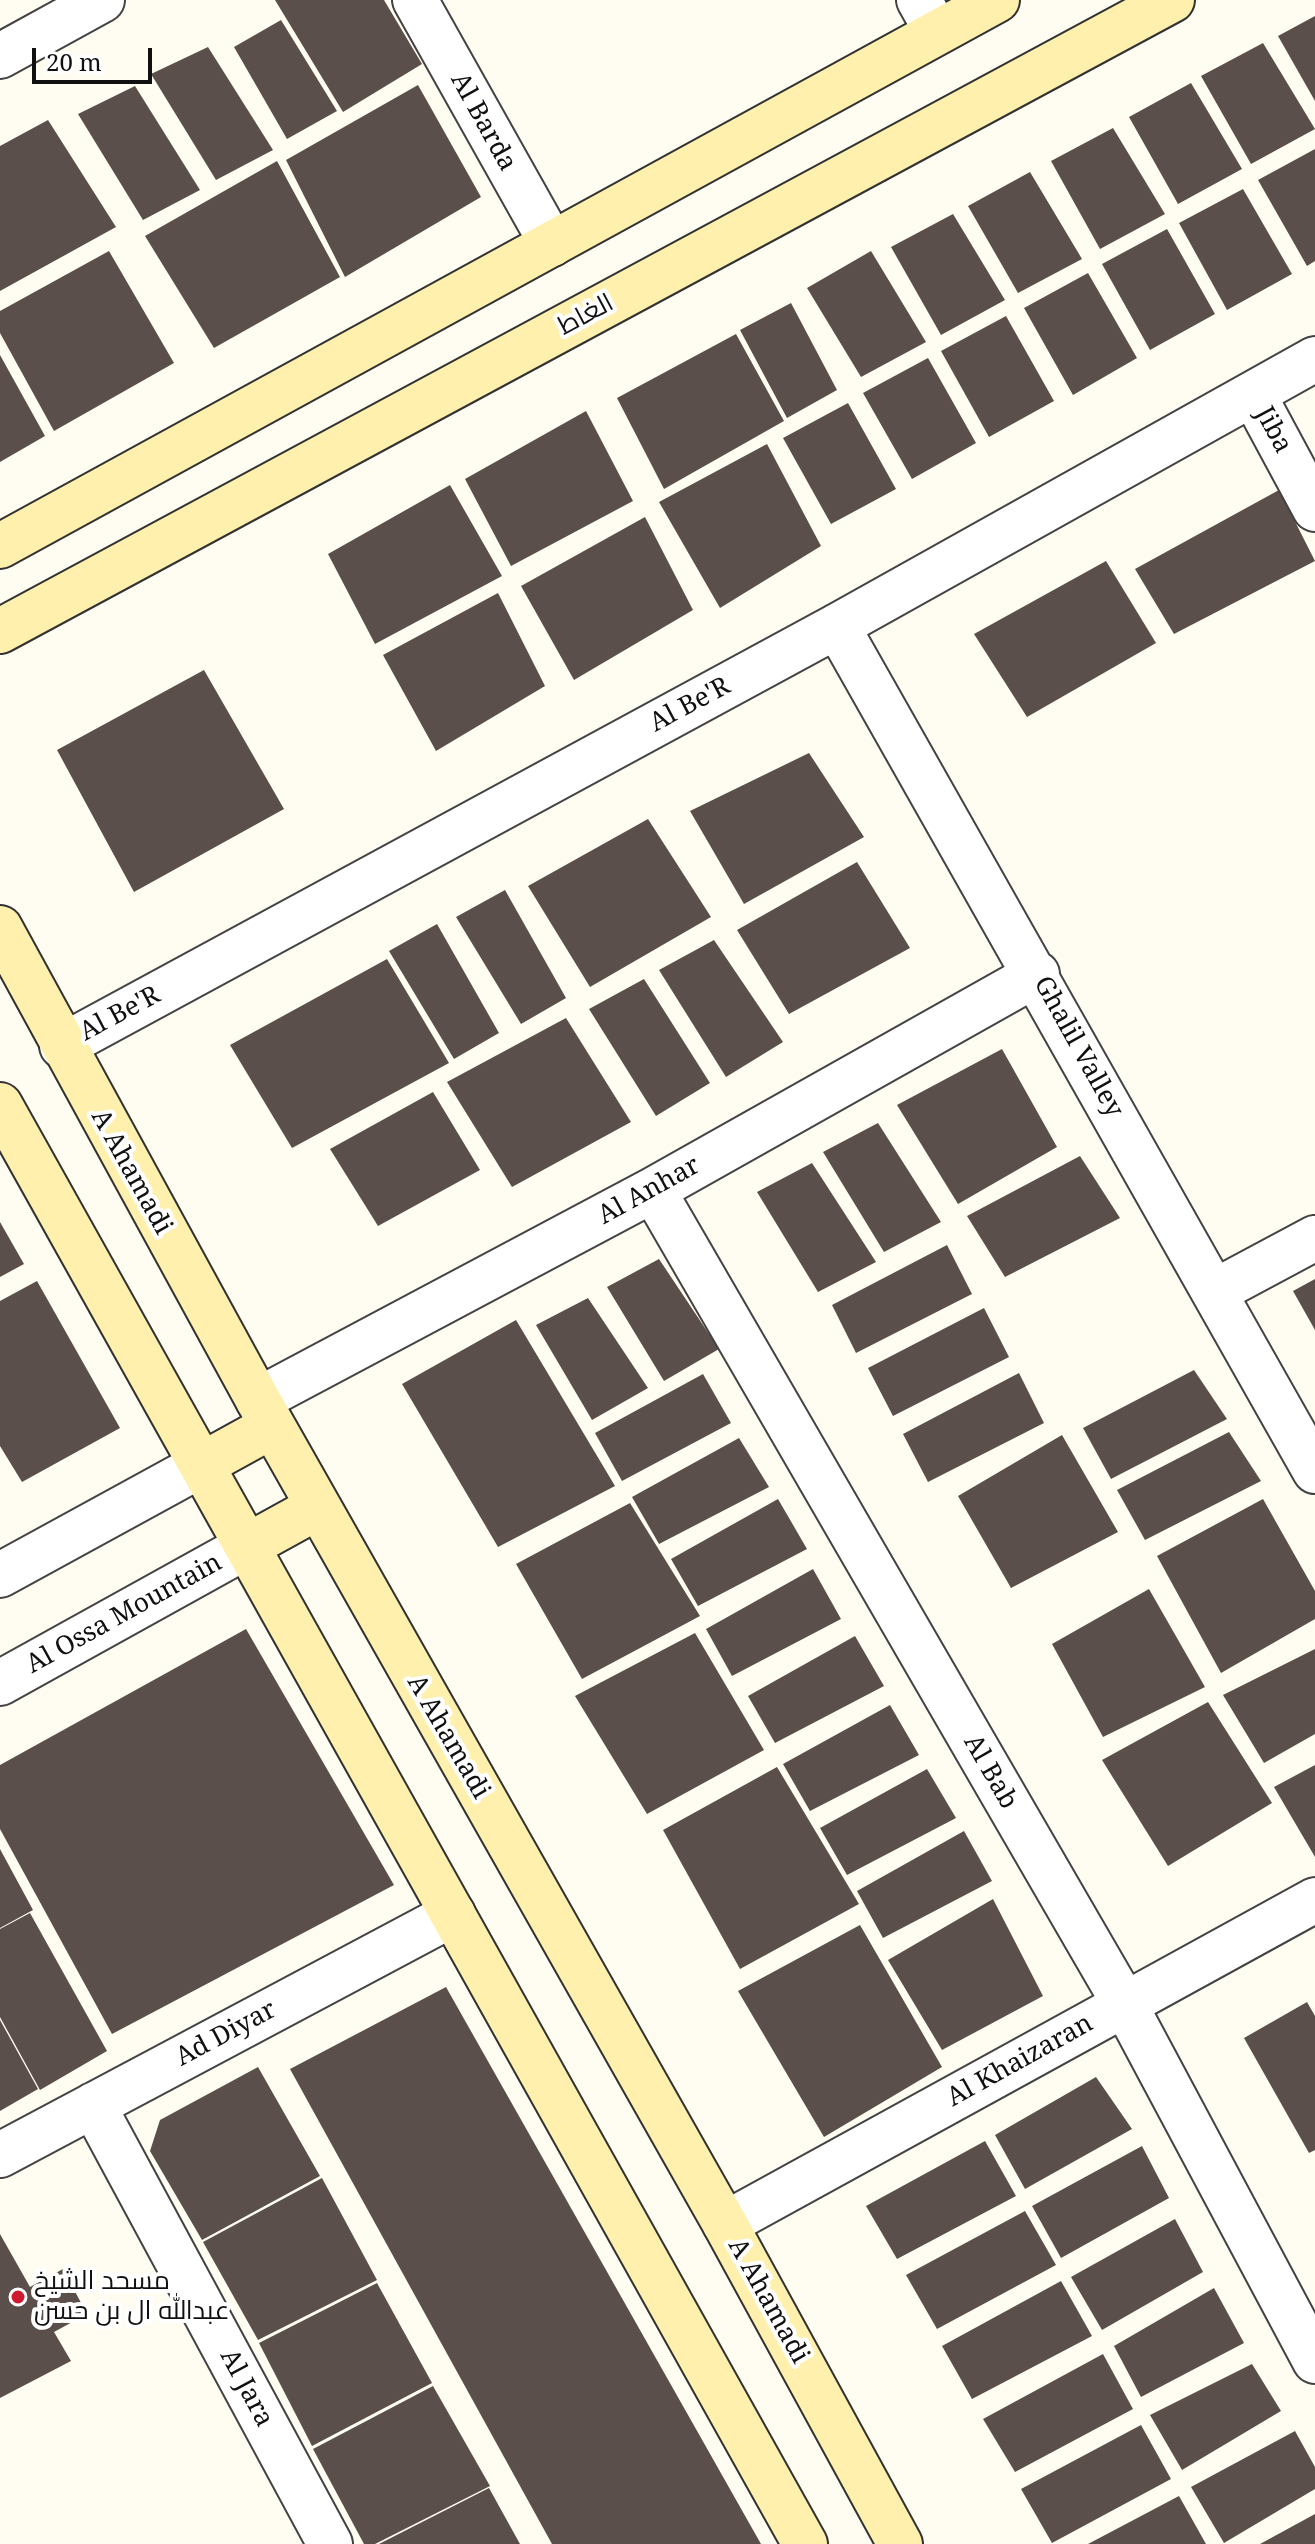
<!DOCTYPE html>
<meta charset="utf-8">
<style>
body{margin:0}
#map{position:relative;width:1315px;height:2544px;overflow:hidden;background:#fffcf2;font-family:"Noto Serif",serif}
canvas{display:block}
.scale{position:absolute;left:32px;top:48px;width:120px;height:36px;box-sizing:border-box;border:4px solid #101010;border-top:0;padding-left:10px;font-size:24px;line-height:28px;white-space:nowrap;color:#101010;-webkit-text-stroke:6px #fff;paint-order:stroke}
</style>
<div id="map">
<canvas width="1315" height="2544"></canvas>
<div class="scale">20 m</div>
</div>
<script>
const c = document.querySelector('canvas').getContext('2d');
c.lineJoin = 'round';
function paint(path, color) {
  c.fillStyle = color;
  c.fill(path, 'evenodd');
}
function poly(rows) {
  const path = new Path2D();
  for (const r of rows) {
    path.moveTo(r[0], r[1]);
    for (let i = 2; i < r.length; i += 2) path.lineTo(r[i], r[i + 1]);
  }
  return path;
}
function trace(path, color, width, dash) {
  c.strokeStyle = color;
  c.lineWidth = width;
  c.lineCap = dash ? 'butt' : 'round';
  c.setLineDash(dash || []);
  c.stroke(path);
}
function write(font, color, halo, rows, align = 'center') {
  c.font = font + ' "Noto Serif",Cairo,serif';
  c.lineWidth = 8;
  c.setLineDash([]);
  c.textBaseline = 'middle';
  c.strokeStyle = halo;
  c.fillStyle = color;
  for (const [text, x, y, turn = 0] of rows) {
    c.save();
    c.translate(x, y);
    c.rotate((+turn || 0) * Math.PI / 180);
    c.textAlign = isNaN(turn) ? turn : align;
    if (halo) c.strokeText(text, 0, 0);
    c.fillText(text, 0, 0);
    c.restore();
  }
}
paint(poly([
 [275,0,384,0,422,64,343,112],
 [1315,16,1315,101,1278,36],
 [281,20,337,111,287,139,234,47],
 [1263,43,1315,129,1251,164,1201,76],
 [208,47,273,150,216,180,151,74],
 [1191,83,1242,169,1178,204,1129,117],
 [418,85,481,197,345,277,286,160],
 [135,86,200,190,143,220,78,114],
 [48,120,116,227,0,291,0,146],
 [1113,128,1165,214,1100,249,1051,161],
 [1315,149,1315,261,1307,266,1258,180],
 [277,161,340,277,214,348,145,236],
 [1030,172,1082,259,1018,293,968,206],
 [1243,189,1292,274,1227,310,1179,223],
 [953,214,1005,300,941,335,891,247],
 [1167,229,1215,314,1150,350,1102,264],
 [109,251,174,363,54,431,0,333,0,311],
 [871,251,926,342,861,377,807,288],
 [1088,273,1137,358,1073,395,1024,308],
 [791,303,837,390,787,418,740,330],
 [1006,316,1054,401,989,437,941,351],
 [736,334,784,421,664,489,617,398],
 [0,355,45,436,0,462],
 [928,358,976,443,912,479,863,393],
 [848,403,896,489,831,524,783,438],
 [586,411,633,501,511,566,465,479],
 [767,444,821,546,720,608,659,502],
 [450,485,502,576,375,644,328,554],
 [1279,490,1315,561,1174,634,1135,569],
 [645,517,693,610,574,680,521,586],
 [1106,561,1156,643,1027,717,974,634],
 [498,593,545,686,436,751,383,655],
 [204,670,284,809,134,892,57,750],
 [809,753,864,837,744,904,690,811],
 [648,819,711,917,590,987,528,886],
 [857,862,910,948,789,1014,737,930],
 [505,890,566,998,521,1024,456,917],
 [437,924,499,1033,454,1059,389,951],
 [714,940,783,1042,726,1077,659,970],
 [387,959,449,1063,292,1148,230,1045],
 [644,979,710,1083,656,1116,589,1009],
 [566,1018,631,1122,512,1187,447,1082],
 [1002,1049,1057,1147,958,1204,897,1105],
 [433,1092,480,1170,378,1226,330,1149],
 [878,1123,941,1222,884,1252,823,1152],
 [1080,1156,1120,1218,1005,1277,967,1216],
 [812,1163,876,1262,818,1292,757,1192],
 [0,1222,24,1264,0,1277],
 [947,1245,972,1294,856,1353,832,1305],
 [659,1259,719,1349,664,1381,607,1287],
 [1315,1279,1315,1330,1293,1291],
 [37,1281,120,1428,22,1482,0,1446,0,1301],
 [588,1298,648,1388,592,1420,536,1325],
 [984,1308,1009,1357,893,1416,868,1368],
 [516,1320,615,1486,498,1547,402,1384],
 [1194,1370,1227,1419,1111,1479,1083,1428],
 [1019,1373,1044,1423,928,1482,903,1434],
 [703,1374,731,1423,622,1481,595,1433],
 [1229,1432,1261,1481,1145,1540,1117,1490],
 [1062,1435,1118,1532,1011,1588,958,1496],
 [739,1438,769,1487,659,1544,632,1497],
 [778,1499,807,1549,698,1606,671,1559],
 [1263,1499,1315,1591,1315,1619,1221,1673,1157,1556],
 [630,1503,700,1616,582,1679,516,1564],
 [813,1569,841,1619,732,1676,706,1629],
 [1149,1589,1205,1687,1103,1737,1052,1644],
 [246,1629,394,1885,112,2034,0,1829,0,1765],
 [695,1633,764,1750,647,1814,575,1696],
 [855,1636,884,1686,775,1743,748,1696],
 [1315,1649,1315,1734,1264,1763,1223,1695],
 [1208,1702,1272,1803,1168,1866,1102,1760],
 [890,1705,919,1755,810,1811,783,1764],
 [1315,1765,1315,1857,1274,1787],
 [777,1767,859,1904,740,1969,663,1830],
 [927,1769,956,1818,847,1875,820,1828],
 [964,1831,992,1881,883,1938,857,1891],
 [0,1849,33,1910,0,1928],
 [993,1899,1043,1996,942,2050,888,1960],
 [30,1913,107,2051,40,2090,0,2017,0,1929],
 [860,1925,942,2067,824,2137,738,1991],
 [446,1987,761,2544,552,2544,290,2069],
 [1307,2002,1315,2016,1315,2150,1309,2153,1244,2038],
 [0,2020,38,2089,0,2111],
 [258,2067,320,2176,202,2240,150,2151,160,2120],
 [1096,2077,1132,2129,1025,2189,995,2135],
 [985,2141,1016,2196,897,2259,866,2206],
 [1142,2146,1169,2198,1061,2258,1032,2206],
 [322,2178,377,2280,258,2340,203,2242],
 [1025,2211,1056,2265,937,2329,906,2275],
 [1175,2219,1203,2272,1102,2330,1071,2277],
 [0,2234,30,2287,63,2269,87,2314,54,2332,71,2361,0,2398],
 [1061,2281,1092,2336,972,2399,942,2346],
 [377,2283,432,2383,312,2446,259,2343],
 [1214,2288,1244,2343,1141,2397,1114,2346],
 [1103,2354,1133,2409,1015,2472,983,2419],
 [1252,2364,1281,2411,1182,2470,1150,2415],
 [433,2386,490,2486,375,2544,364,2544,313,2449],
 [1141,2425,1171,2479,1052,2543,1021,2489],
 [1295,2431,1315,2467,1315,2489,1224,2543,1191,2487],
 [489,2488,520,2544,379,2544],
 [1179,2496,1206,2544,1088,2544],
 [1315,2514,1315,2544,1260,2544]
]), '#5a4f4b');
const street = poly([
 [415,0,552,244],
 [919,0,937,32],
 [0,56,102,0],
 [1253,394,1315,509],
 [837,626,1315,1471],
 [62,1046,837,626,1315,359],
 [653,1190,1124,2003,1315,2361],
 [1214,1292,1315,1238],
 [258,1400,653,1190,1037,974],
 [0,1575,203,1464],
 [0,1683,249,1545],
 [93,2105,330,2544],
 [0,2155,453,1914],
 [725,2224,1315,1900]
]);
const secondary = poly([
 [0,546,997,0],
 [0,631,1172,0],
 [0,928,258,1400,725,2224,900,2544],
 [0,1105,805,2544],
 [203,1464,272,1426],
 [249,1545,318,1507]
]);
trace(street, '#434343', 48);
trace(secondary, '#323232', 48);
trace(street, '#fff', 44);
trace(secondary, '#fff0ad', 44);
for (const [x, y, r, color] of [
 [18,2297,8,"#cf192f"]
]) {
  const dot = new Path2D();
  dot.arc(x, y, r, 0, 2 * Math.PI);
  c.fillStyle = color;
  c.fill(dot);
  trace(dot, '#fff', 3);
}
write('26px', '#101010', '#fff', [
 ["Al Barda",483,122,61],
 ["الغاط",586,315,-28],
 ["Jiba",1273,430,62],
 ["Al Be'R",690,705,-28],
 ["Al Be'R",120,1014,-28],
 ["Ghalil Valley",1078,1047,61],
 ["A Ahamadi",131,1172,61],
 ["Al Anhar",649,1191,-29],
 ["Al Ossa Mountain",124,1614,-29],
 ["A Ahamadi",448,1737,60],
 ["Al Bab",990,1772,60],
 ["Ad Diyar",226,2034,-28],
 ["Al Khaizaran",1020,2061,-29],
 ["A Ahamadi",768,2301,61],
 ["Al Jara",246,2388,62]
]);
write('26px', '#101010', '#fff', [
 ["مسحد الشيخ",34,2282],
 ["عبدالله ال بن حسن",34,2312]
], 'left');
</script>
